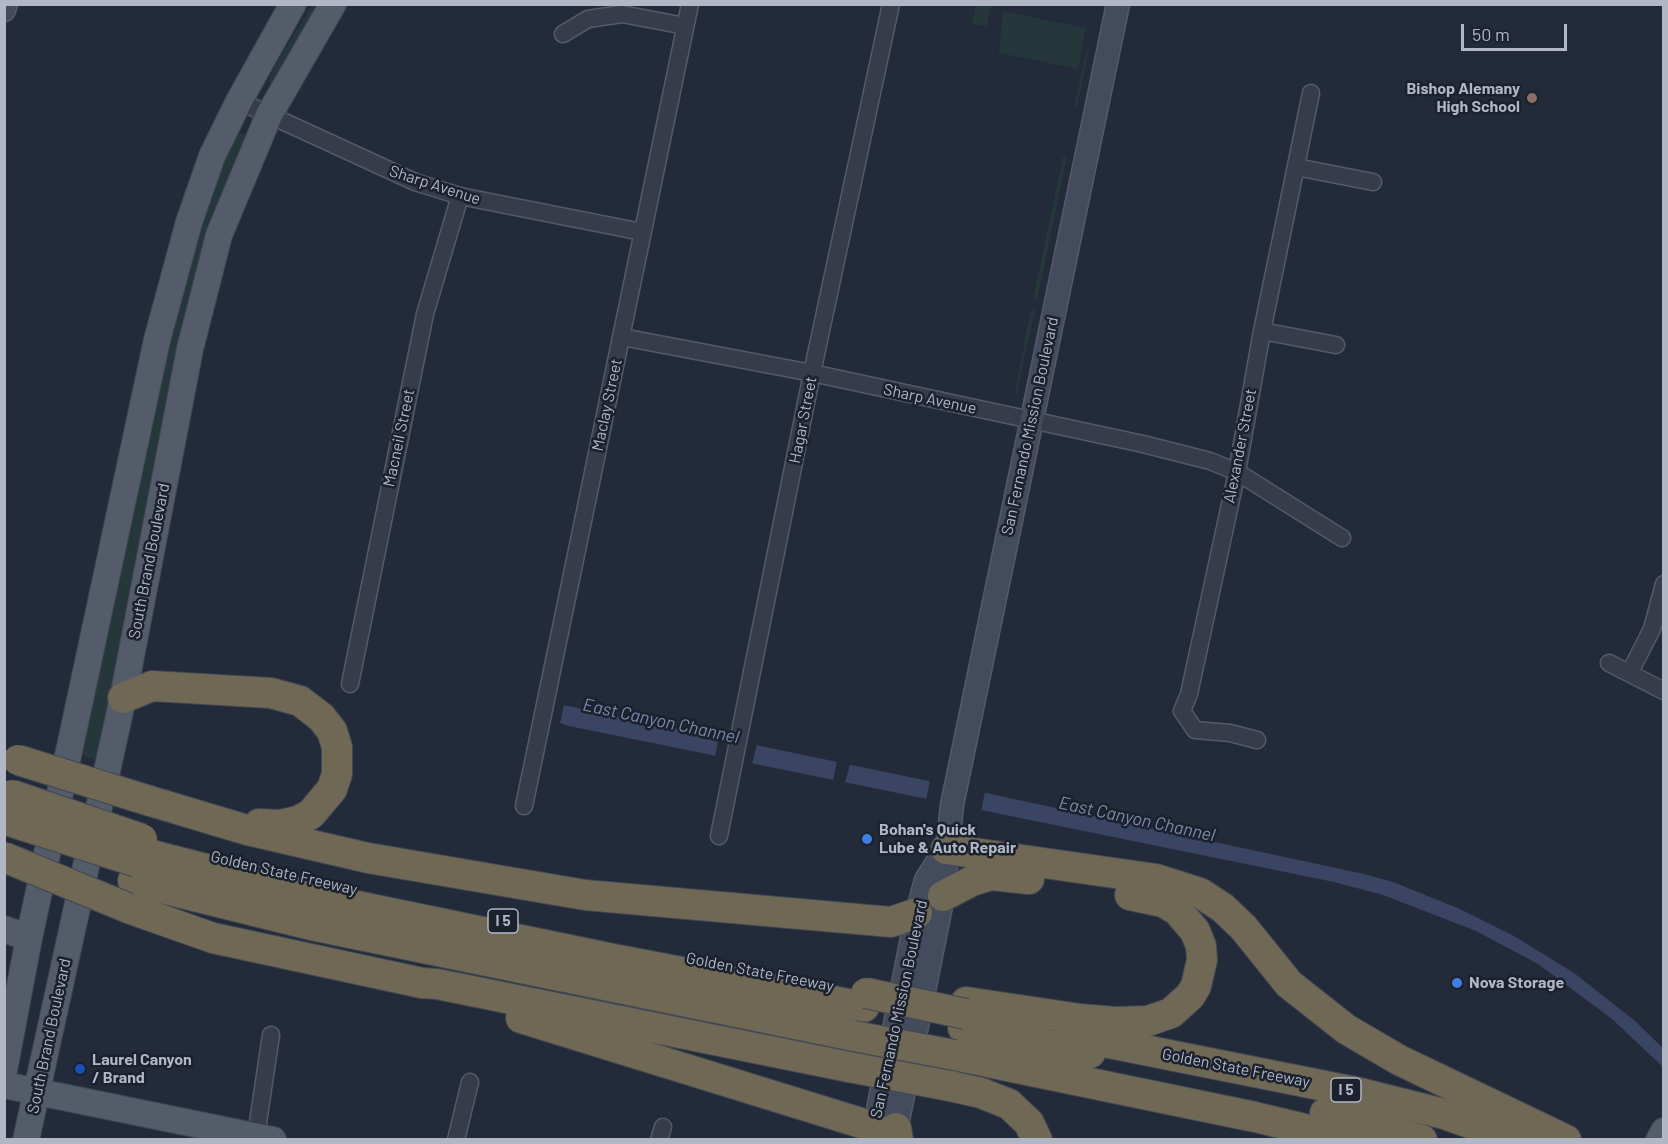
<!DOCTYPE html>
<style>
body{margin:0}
#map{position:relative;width:1668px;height:1144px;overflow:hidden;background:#232a39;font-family:Barlow,sans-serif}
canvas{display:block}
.frame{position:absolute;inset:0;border:6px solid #b1b7c5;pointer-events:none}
.scale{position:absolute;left:1461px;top:24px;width:106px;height:27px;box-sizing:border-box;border:3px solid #b1b7c5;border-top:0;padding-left:8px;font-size:18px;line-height:21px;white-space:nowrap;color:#b1b7c5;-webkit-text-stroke:4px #1c212e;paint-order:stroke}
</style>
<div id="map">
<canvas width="1668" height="1144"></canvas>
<div class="frame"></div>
<div class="scale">50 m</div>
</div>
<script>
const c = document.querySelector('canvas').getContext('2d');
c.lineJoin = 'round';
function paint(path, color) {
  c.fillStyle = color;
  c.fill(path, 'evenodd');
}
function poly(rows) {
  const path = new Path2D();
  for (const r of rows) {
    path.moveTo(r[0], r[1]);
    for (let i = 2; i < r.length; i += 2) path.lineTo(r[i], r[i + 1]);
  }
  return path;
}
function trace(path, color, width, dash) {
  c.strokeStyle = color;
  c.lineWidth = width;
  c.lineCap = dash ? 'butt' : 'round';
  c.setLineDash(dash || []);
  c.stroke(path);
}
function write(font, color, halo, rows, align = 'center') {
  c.font = font + ' Barlow,sans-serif';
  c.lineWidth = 5;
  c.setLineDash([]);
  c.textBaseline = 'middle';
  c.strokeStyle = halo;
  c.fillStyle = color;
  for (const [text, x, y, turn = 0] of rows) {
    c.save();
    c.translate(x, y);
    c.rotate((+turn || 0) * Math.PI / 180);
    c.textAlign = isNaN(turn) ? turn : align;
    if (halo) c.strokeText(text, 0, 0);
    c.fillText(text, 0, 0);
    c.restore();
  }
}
paint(poly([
 [312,5,322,5,274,84,268,82,276,64],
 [976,5,991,5,987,26,972,24],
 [1003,11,1086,28,1078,69,999,53],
 [1087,49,1089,49,1077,106,1074,106],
 [241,133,248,136,179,356,135,568,99,761,85,757,82,752,166,335,208,190,235,138],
 [1063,157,1067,157,1037,300,1033,300],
 [1031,310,1035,310,1016,396,1015,391]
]), '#26373b');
paint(poly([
 [564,705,986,793,1364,874,1393,882,1460,909,1514,936,1574,973,1634,1020,1663,1048,1663,1067,1612,1019,1538,964,1476,931,1383,895,1334,882,569,726,560,723]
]), '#394562');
paint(poly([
 [719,737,757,744,752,764,715,756],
 [837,761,850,764,845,783,833,781],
 [930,780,985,792,981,811,926,800]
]), '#232a39');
const minor = poly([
 [563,34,588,19,622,14,685,26],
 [239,101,415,182,460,196,642,232],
 [1296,167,1373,182],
 [1262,331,1336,345],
 [622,337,812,373,1143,444,1210,461,1237,472,1342,538],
 [1609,663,1664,691],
 [1630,672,1652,629,1664,584],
 [350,684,425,314,460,196],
 [1257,740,1230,733,1195,730,1182,711,1189,694,1237,472,1262,331,1311,93],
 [524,806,690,4],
 [719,836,812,373,891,4],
 [256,1136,271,1035],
 [456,1140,470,1082],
 [659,1140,663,1127]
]);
const secondary = poly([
 [4,10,6,4],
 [872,1140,917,913,926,880,945,850],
 [894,1140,943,896,952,805,1118,4]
]);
const primary = poly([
 [4,929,29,938],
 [4,1070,29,938,157,340,189,222,212,156,239,101,293,4],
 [4,1085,273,1140],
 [26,1140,123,698,190,349,219,235,269,115,333,4],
 [1659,1140,1664,1131]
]);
const motorway = poly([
 [123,698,152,686,271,693,300,701,321,717,332,731,337,747,337,774,332,789,311,814,298,821,280,825,259,824],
 [150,801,247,830,368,858,585,895,891,922,917,913],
 [946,849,1156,879,1200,893,1223,908,1243,927,1289,984,1346,1029,1399,1060,1566,1140],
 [140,852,323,899,613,959,864,1007],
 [133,881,311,925,854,1036],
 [943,896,972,881,991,875,1029,879],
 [128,908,213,938,422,983,437,984,849,1067],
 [966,1002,1080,1019,1115,1022,1148,1021,1171,1013,1190,996,1196,986,1202,960,1201,946,1195,931,1177,910,1163,902,1130,895],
 [521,1018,874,1127],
 [963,1028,1090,1053],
 [1069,1035,1360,1093,1444,1114,1518,1140],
 [954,1055,1255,1117,1351,1140],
 [950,1086,981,1093,1009,1104,1029,1123,1037,1140],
 [1325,1113,1422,1140],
 [896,1128,898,1140]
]);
trace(minor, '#545a67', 19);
trace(secondary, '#545a67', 25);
trace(primary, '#404552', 28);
trace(motorway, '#414754', 32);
trace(minor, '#363c49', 16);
trace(secondary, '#444b5c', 22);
trace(primary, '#545b69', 26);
trace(motorway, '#6f6854', 30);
const motorwayBridge = poly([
 [18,760,150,801],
 [12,795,142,839],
 [6,820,137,862],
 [4,857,128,908],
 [866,993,966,1014],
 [854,1036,954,1055],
 [849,1067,950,1086]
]);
trace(motorwayBridge, '#414754', 32, []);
trace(motorwayBridge, '#6f6854', 30);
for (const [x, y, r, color] of [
 [1532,98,6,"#8d6e63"],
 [867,839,6,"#3f7fe0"],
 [1457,983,6,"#3f7fe0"],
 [80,1069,6,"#1a4fb4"]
]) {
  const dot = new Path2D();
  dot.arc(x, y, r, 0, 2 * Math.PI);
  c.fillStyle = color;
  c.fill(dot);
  trace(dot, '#1c212e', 2);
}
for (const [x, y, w] of [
 [503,921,30],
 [1346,1090,30]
]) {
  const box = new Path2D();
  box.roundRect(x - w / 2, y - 12, w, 24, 4.5);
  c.fillStyle = '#1c212e';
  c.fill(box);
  trace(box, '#b1b7c5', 1.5);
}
write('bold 15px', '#b1b7c5', null, [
 ["I 5",503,921],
 ["I 5",1346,1090]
]);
write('bold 16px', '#b1b7c5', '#1c212e', [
 ["Bishop Alemany",1520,89,"right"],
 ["High School",1520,107,"right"],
 ["Bohan's Quick",879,830],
 ["Lube & Auto Repair",879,848],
 ["Nova Storage",1469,983],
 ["Laurel Canyon",92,1060],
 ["/ Brand",92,1078]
], 'left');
write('16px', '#b1b7c5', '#1c212e', [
 ["Sharp Avenue",435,185,18],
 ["Sharp Avenue",930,399,12],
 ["Maclay Street",607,405,-78],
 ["Hagar Street",803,420,-79],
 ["San Fernando Mission Boulevard",1030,426,-78],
 ["Macneil Street",399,438,-78],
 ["Alexander Street",1240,446,-79],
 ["South Brand Boulevard",149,561,-79],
 ["Golden State Freeway",284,873,13],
 ["Golden State Freeway",760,972,11],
 ["San Fernando Mission Boulevard",899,1009,-78],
 ["South Brand Boulevard",49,1036,-78],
 ["Golden State Freeway",1236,1068,11]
]);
write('italic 18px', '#7b8aac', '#1c212e', [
 ["East Canyon Channel",661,721,12],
 ["East Canyon Channel",1137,819,12]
]);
</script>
